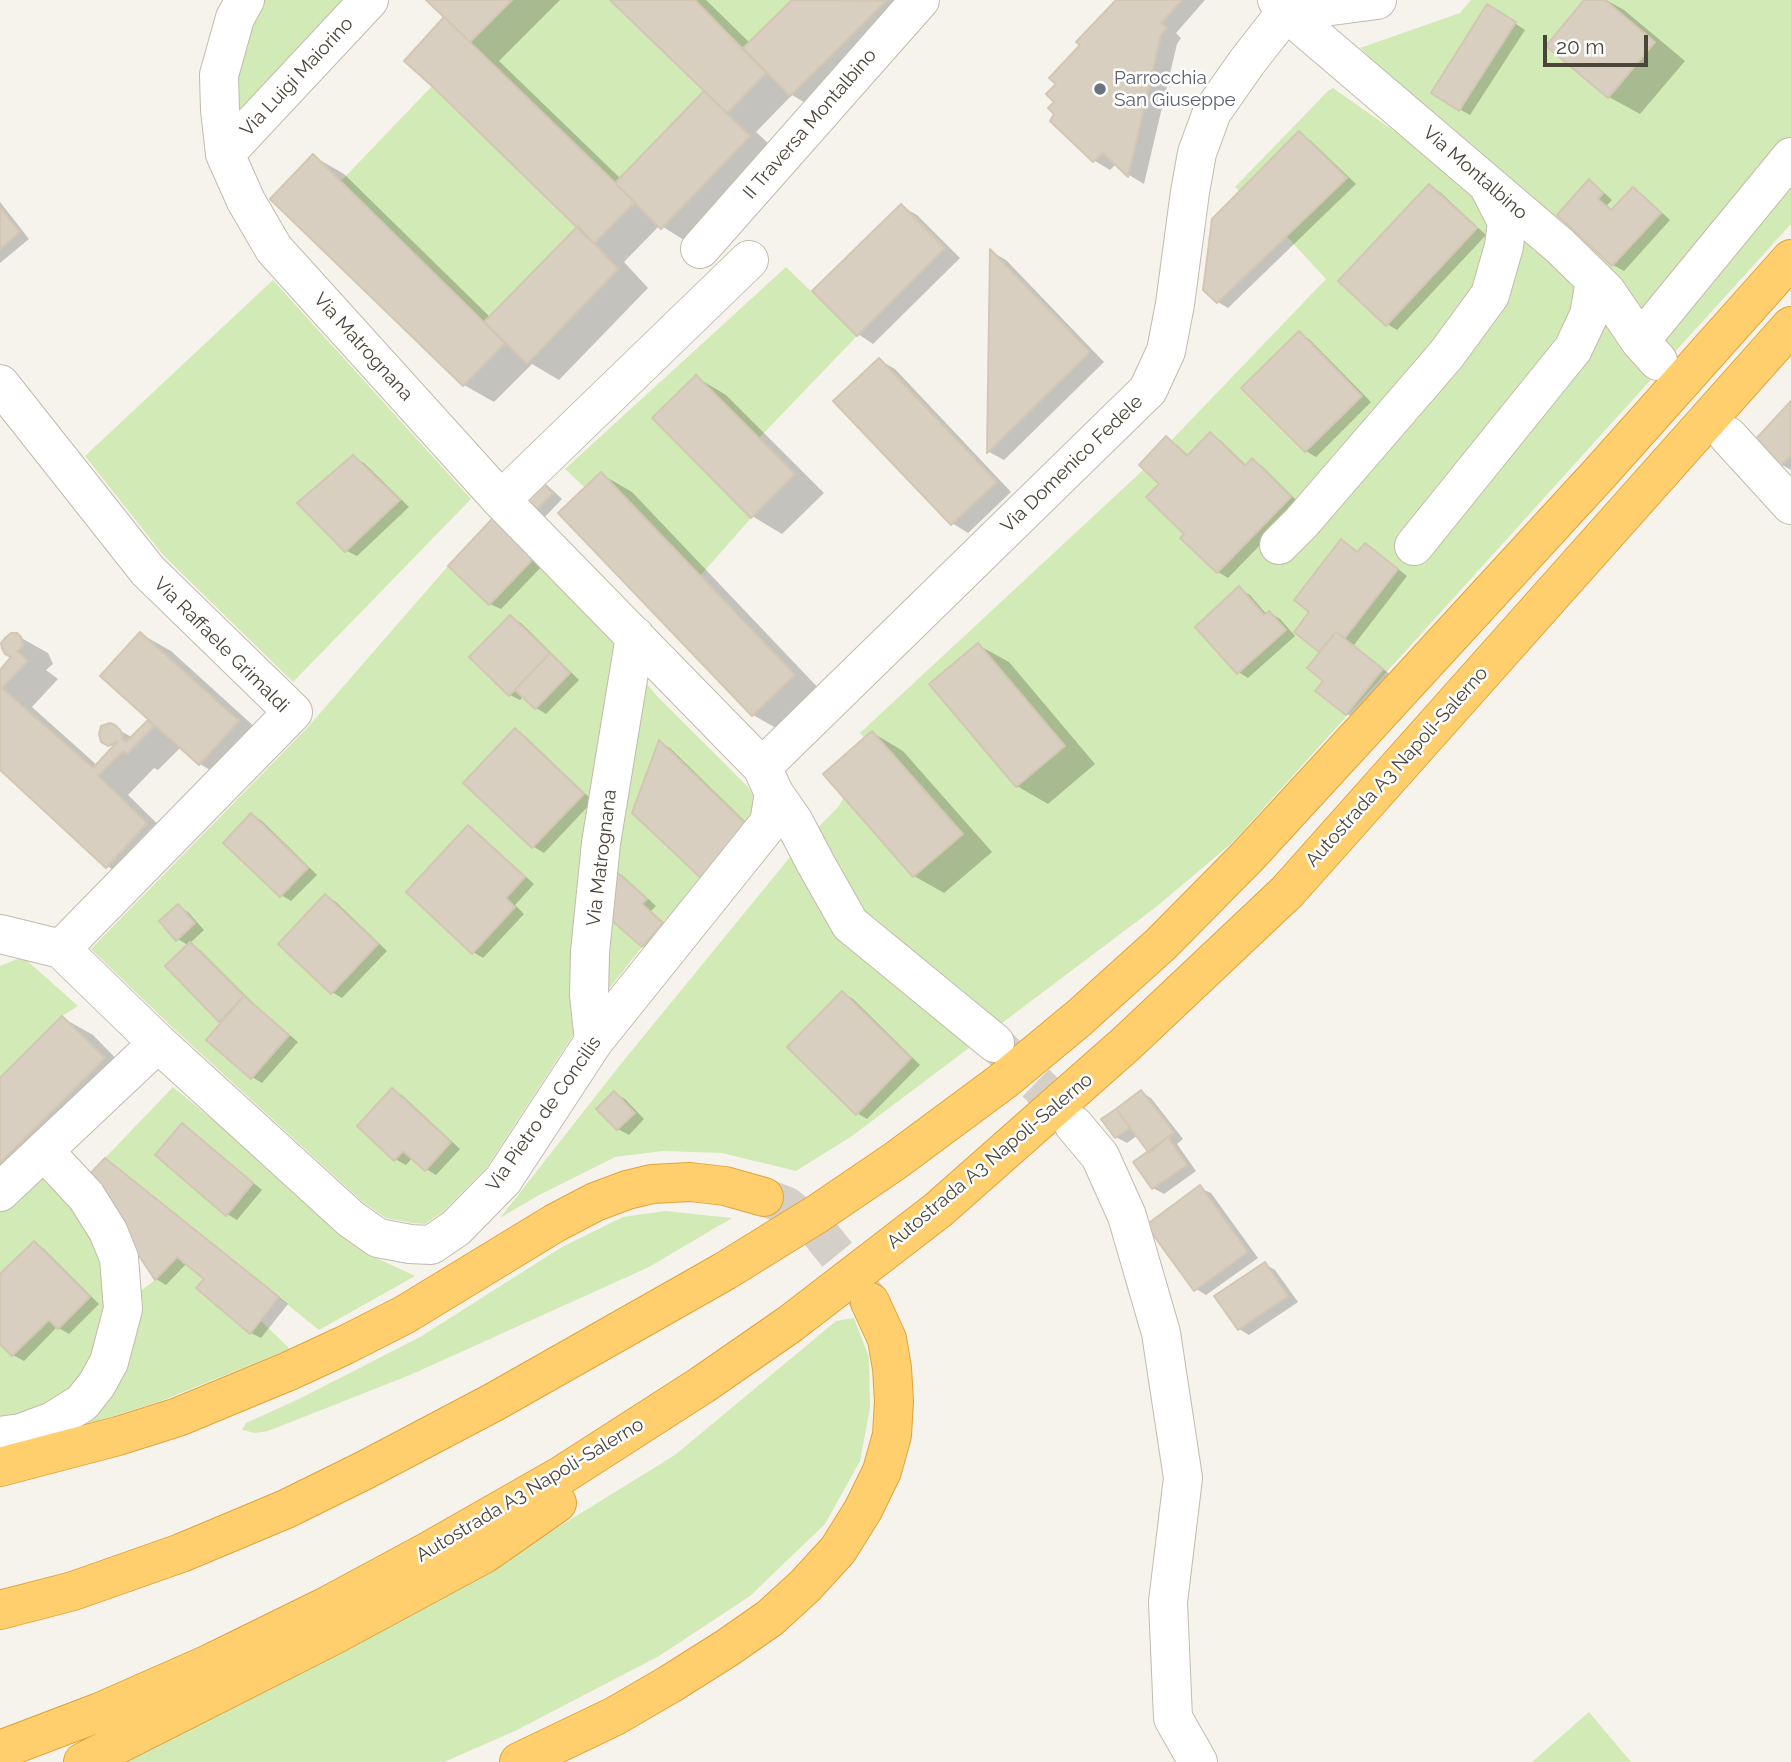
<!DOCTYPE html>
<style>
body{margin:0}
#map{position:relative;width:1791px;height:1762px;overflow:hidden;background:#f6f3ec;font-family:Raleway,sans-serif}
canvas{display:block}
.scale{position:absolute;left:1543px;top:35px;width:105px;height:32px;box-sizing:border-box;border:4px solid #4b4439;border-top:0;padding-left:9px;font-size:21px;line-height:24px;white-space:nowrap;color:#4b4439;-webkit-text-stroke:5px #fff;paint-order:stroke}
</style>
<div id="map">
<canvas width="1791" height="1762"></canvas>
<div class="scale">20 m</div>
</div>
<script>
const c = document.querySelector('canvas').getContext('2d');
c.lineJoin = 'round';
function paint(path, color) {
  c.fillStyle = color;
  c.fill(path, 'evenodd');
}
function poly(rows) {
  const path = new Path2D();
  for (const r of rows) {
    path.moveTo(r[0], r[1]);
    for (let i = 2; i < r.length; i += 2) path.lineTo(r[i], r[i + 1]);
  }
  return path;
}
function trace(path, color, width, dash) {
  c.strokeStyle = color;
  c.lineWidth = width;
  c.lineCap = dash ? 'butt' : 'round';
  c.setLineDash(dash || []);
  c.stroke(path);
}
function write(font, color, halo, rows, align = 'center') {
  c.font = font + ' Raleway,sans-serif';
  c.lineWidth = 5;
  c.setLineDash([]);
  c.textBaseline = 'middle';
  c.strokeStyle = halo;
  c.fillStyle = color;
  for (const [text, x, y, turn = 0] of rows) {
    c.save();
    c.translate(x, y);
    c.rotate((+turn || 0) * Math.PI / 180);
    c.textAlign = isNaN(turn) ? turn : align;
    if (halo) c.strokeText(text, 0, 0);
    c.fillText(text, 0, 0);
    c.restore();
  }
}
paint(poly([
 [256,0,359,0,231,138,235,47],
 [512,0,610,0,704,91,615,183,470,42],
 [695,0,792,0,743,48],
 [1471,0,1791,0,1791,224,1673,354,1360,48,1460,13],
 [432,86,578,226,484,322,341,181],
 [1333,88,1461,178,1550,255,1656,374,1232,843,1156,907,852,1136,796,1171,722,1153,663,1151,615,1157,539,1195,500,1218,620,1065,795,851,838,807,873,748,860,733,1142,471,1326,279,1290,240,1235,187,1328,91],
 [786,267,857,336,759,438,696,375,653,417,751,518,700,576,601,472,584,487,565,469],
 [273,280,471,499,293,682,164,556,85,456],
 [493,518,535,557,615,645,657,696,748,787,755,798,748,826,642,947,577,1029,487,1167,443,1212,425,1224,412,1223,386,1218,364,1203,173,1028,91,949,308,727,448,566],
 [23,957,78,1006,62,1016,0,1078,0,966],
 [173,1087,275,1171,368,1254,415,1276,319,1330,105,1158],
 [43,1161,80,1200,114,1289,80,1394,0,1429,0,1202],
 [665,1211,732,1218,649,1267,410,1375,268,1431,255,1433,242,1430,246,1423,299,1399,420,1337,562,1247,623,1217],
 [177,1257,204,1279,196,1288,249,1334,261,1321,290,1349,161,1401,95,1422,72,1425,131,1298,155,1280],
 [854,1318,869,1357,870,1408,860,1461,825,1524,750,1596,659,1656,515,1731,444,1762,118,1762,508,1558,675,1455,836,1321],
 [1589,1712,1631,1762,1532,1762]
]), '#d2eab5');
paint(poly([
 [428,0,560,0,499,61,621,179,707,91,612,0,706,0,750,43,795,0,896,0,821,112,792,95,756,132,780,154,692,245,660,225,624,262,648,288,559,380,532,364,494,402,464,385,313,156,344,174,491,318,580,226,447,17],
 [1118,0,1205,0,1176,33,1181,38,1177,44,1144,184,1129,175,1117,163,1110,170,1095,161,1053,120,1056,113,1058,83,1082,45],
 [1587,0,1606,0,1624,10,1685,61,1640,114,1609,97,1548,46],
 [1498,12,1525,30,1470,115,1459,109],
 [1299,134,1310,140,1356,184,1228,308,1218,302],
 [1589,182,1599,188,1612,200,1607,205,1613,211,1633,189,1643,195,1670,220,1624,271,1613,265,1559,215],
 [1430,186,1440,192,1486,235,1397,330,1387,324],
 [0,202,29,239,0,263],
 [901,206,917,215,960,258,873,344,858,334],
 [992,252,1006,260,1104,362,1004,460,989,452],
 [1299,333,1309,339,1371,402,1316,457,1306,451,1244,388],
 [879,360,895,369,1011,492,968,533,952,523],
 [696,377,726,395,824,493,782,534,752,516],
 [1791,404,1791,470,1782,465],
 [1210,435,1220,440,1247,466,1252,460,1262,466,1300,504,1228,578,1218,572,1187,534,1161,484,1167,439,1177,445,1189,456],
 [353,457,364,463,409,507,357,556,347,551],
 [601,474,632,492,824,694,783,732,753,715],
 [537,479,547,485,562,499,543,519,533,513],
 [493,520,544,564,501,609,490,604,450,566],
 [1342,542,1359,553,1365,545,1375,551,1407,576,1354,645,1392,676,1357,719,1347,714,1326,681,1322,652,1296,632,1312,611],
 [1240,589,1250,595,1267,615,1270,613,1280,619,1295,636,1248,678,1238,672],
 [510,617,521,623,579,680,546,714,536,708,524,696,520,700,510,695],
 [141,634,171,651,268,739,230,782,200,764,181,747,158,770,154,768,128,795,176,842,137,884,107,866,0,767,0,672,13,657,16,635,48,653,53,664,46,670,58,679,32,707,98,766,115,748,103,740,114,727,133,738,150,720],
 [978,645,1009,662,1095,764,1048,804,1017,786,931,684],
 [515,730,525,736,593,801,544,853,534,847,465,782],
 [873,733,903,751,992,852,944,893,914,876],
 [660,743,670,748,757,833,713,883],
 [252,815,262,821,317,875,291,901,281,895],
 [468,827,478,833,534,884,515,905,524,914,483,958,473,952],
 [612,870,622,875,656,906,651,911,672,930,653,952,643,946],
 [326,896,336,902,387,951,342,998,332,992],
 [178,907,188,912,204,930,189,944,200,950,254,1004,298,1042,262,1083,252,1077,223,1023,220,1021,189,946,178,939],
 [843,993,853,999,920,1065,867,1119,857,1113],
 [63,1018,93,1035,134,1077,0,1210,0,1080],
 [393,1090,403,1096,460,1149,436,1175,426,1169,413,1157,406,1165,395,1159,359,1126],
 [1141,1092,1151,1098,1183,1139,1177,1144,1196,1171,1164,1194,1153,1188,1151,1153,1138,1135,1127,1143,1116,1137,1104,1119],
 [614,1093,625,1099,644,1119,629,1135,618,1129,599,1109],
 [183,1126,193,1132,262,1190,237,1220,227,1214],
 [115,1167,288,1304,261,1338,251,1333,207,1279,187,1263,166,1285,156,1279,89,1177],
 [1200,1188,1211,1193,1258,1258,1206,1295,1196,1289],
 [34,1243,44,1249,99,1304,69,1334,57,1327,24,1361,13,1355,2,1343,0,1345,0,1276],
 [1265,1264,1275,1270,1298,1302,1249,1335,1239,1329]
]), '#0003');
const building = poly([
 [426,0,512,0,470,42,426,0],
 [610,0,695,0,766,73,727,113,610,0],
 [792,0,886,1,790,96,743,48,792,0],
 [1116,0,1182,0,1161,23,1167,28,1161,35,1128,177,1103,153,1093,162,1050,121,1054,114,1048,108,1054,102,1046,94,1056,84,1049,78,1080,45,1076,42,1116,0],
 [1584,0,1605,0,1655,42,1608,98,1546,46,1584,0],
 [1487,4,1516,22,1459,111,1431,93,1487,4],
 [444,17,635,202,594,244,432,86,404,61,444,17],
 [704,91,750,136,661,229,615,183,704,91],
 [1299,131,1347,178,1217,303,1203,290,1212,219,1299,131],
 [313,154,505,343,463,386,270,199,313,154],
 [1589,179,1603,193,1598,199,1611,210,1633,187,1661,213,1612,266,1557,215,1589,179],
 [1429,184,1477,228,1386,326,1338,281,1429,184],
 [901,204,945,248,857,336,812,291,901,204],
 [0,207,20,232,0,249,0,207],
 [578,226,618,269,527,364,484,322,578,226],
 [990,249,1090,352,987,453,990,249],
 [1299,331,1362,396,1305,452,1241,388,1299,331],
 [879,358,997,482,951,525,833,401,879,358],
 [696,375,795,474,751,518,652,418,696,375],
 [1791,401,1791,455,1781,466,1754,441,1791,401],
 [1210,432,1245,466,1252,458,1291,497,1217,573,1180,538,1184,534,1146,497,1159,484,1139,465,1166,436,1187,456,1210,432],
 [353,455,400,500,345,552,297,503,353,455],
 [601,472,795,675,752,716,558,513,601,472],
 [537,477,553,493,532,514,515,498,537,477],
 [493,518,535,557,489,605,448,566,493,518],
 [1341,539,1357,552,1365,543,1398,569,1345,638,1336,632,1319,652,1294,632,1309,612,1294,600,1341,539],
 [1239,586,1264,615,1269,611,1286,630,1237,674,1195,627,1239,586],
 [510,615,550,653,509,696,469,657,510,615],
 [140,632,239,721,199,765,100,676,140,632],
 [1336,632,1383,669,1346,715,1315,691,1323,681,1307,668,1336,632],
 [11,633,17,633,21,637,23,646,17,651,28,661,2,688,93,768,117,742,108,746,101,742,99,734,101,726,110,723,115,725,120,730,123,735,122,739,126,742,148,720,154,726,127,754,123,751,98,776,147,823,106,868,0,770,0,670,11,657,5,654,2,648,1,643,5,638,11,633],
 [978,643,1065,746,1016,787,929,684,978,643],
 [550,653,570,673,535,709,515,690,550,653],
 [515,728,584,794,532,848,463,783,515,728],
 [872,731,963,834,913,877,823,774,872,731],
 [659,740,748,826,702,879,632,813,659,740],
 [251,813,308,868,280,897,223,843,251,813],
 [468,825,525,877,506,898,515,907,472,954,406,892,468,825],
 [611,867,647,899,642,904,663,923,642,947,601,911,611,867],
 [325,894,378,944,331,994,278,944,325,894],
 [178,904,195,923,176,941,159,921,178,904],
 [190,942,244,996,219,1022,165,966,190,942],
 [842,991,911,1058,856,1115,787,1047,842,991],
 [244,996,289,1035,251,1079,206,1040,244,996],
 [62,1016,105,1058,0,1163,0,1078,62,1016],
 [392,1088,451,1142,425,1171,403,1151,394,1161,357,1126,392,1088],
 [1141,1090,1174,1132,1149,1153,1116,1109,1141,1090],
 [614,1091,635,1113,617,1130,596,1109,614,1091],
 [1116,1109,1130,1128,1115,1138,1101,1119,1116,1109],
 [182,1123,253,1183,226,1216,155,1155,182,1123],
 [1168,1137,1187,1165,1152,1189,1133,1162,1168,1137],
 [105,1158,279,1297,250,1334,196,1288,204,1279,177,1257,155,1280,87,1177,105,1158],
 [1200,1185,1248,1252,1194,1291,1146,1225,1200,1185],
 [34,1241,90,1297,58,1329,49,1320,12,1356,0,1344,0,1274,34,1241],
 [1265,1262,1288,1296,1238,1330,1214,1296,1265,1262]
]);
paint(building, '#d8cfc1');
trace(building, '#d3c7b4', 2);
trace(poly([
 [995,1043,1041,1088,1074,1125]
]), '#d4d0c8', 38, [38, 19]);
trace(poly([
 [764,1197,787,1206,818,1231,844,1263,870,1302]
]), '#d4d0c8', 38, [38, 19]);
const minor = poly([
 [1277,0,1286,12,1560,246,1606,291,1640,341,1658,361],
 [225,154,369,0],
 [700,249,920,0],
 [1640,341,1791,157],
 [0,384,148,571,293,712,61,949],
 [1728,436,1791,505],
 [501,500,749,260],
 [1279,545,1301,523,1446,355,1490,295,1504,246,1507,222,1489,187],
 [1414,546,1573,349,1589,315,1595,281],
 [762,767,1148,390,1166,351,1175,304,1190,192,1197,153,1212,112,1247,62,1286,12,1377,0],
 [774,793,794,822,816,864,850,924,995,1043],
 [0,934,61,949,158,1043,351,1219,378,1238,410,1244,431,1245,456,1228,503,1180,594,1041,769,823,774,793,762,767,501,500,274,249,246,201,225,154,220,110,219,75,235,18,245,0],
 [594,1041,589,995,590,952,601,843,635,636],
 [1074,1125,1100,1156,1127,1216,1161,1333,1183,1478,1168,1602,1173,1718,1198,1762],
 [0,1192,158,1043],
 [0,1436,21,1433,53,1421,82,1403,97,1384,109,1362,123,1309,119,1258,108,1231,86,1196,44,1151]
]);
const highway = poly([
 [0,1467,118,1436,178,1417,289,1371,345,1345,404,1315,555,1223,595,1202,627,1190,652,1184,690,1182,725,1186,764,1197],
 [0,1610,73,1591,181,1553,286,1509,365,1470,494,1402,725,1271,817,1214,895,1161,1003,1081,1079,1018,1161,944,1248,856,1600,473,1791,259],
 [0,1750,100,1712,209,1664,325,1607,427,1552,562,1475,702,1385,790,1324,938,1210,1127,1043,1287,892,1791,326],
 [83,1762,334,1635,484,1554,557,1503],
 [519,1762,615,1716,670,1684,727,1648,770,1618,805,1586,838,1550,863,1510,882,1471,892,1435,894,1401,892,1368,887,1339,870,1302]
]);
trace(minor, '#c2bbae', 40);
trace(highway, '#e0a43c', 40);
trace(minor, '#fff', 38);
trace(highway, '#ffcf6e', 38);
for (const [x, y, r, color] of [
 [1100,89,7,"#6b7280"]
]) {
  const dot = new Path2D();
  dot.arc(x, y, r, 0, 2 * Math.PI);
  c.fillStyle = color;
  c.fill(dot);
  trace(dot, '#fff', 2.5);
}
write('19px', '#4b4439', '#fff', [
 ["Via Luigi Maiorino",297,77,-47],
 ["II Traversa Montalbino",810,124,-49],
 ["Via Montalbino",1475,173,41],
 ["Via Matrognana",363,347,48],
 ["Via Domenico Fedele",1072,464,-44],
 ["Via Raffaele Grimaldi",221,645,45],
 ["Autostrada A3 Napoli-Salerno",1397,767,-48],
 ["Via Matrognana",602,858,-83],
 ["Via Pietro de Concilis",544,1114,-55],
 ["Autostrada A3 Napoli-Salerno",990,1161,-40],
 ["Autostrada A3 Napoli-Salerno",530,1490,-31]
]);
write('19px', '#5b616d', '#fff', [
 ["Parrocchia",1114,78],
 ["San Giuseppe",1114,100]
], 'left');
</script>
